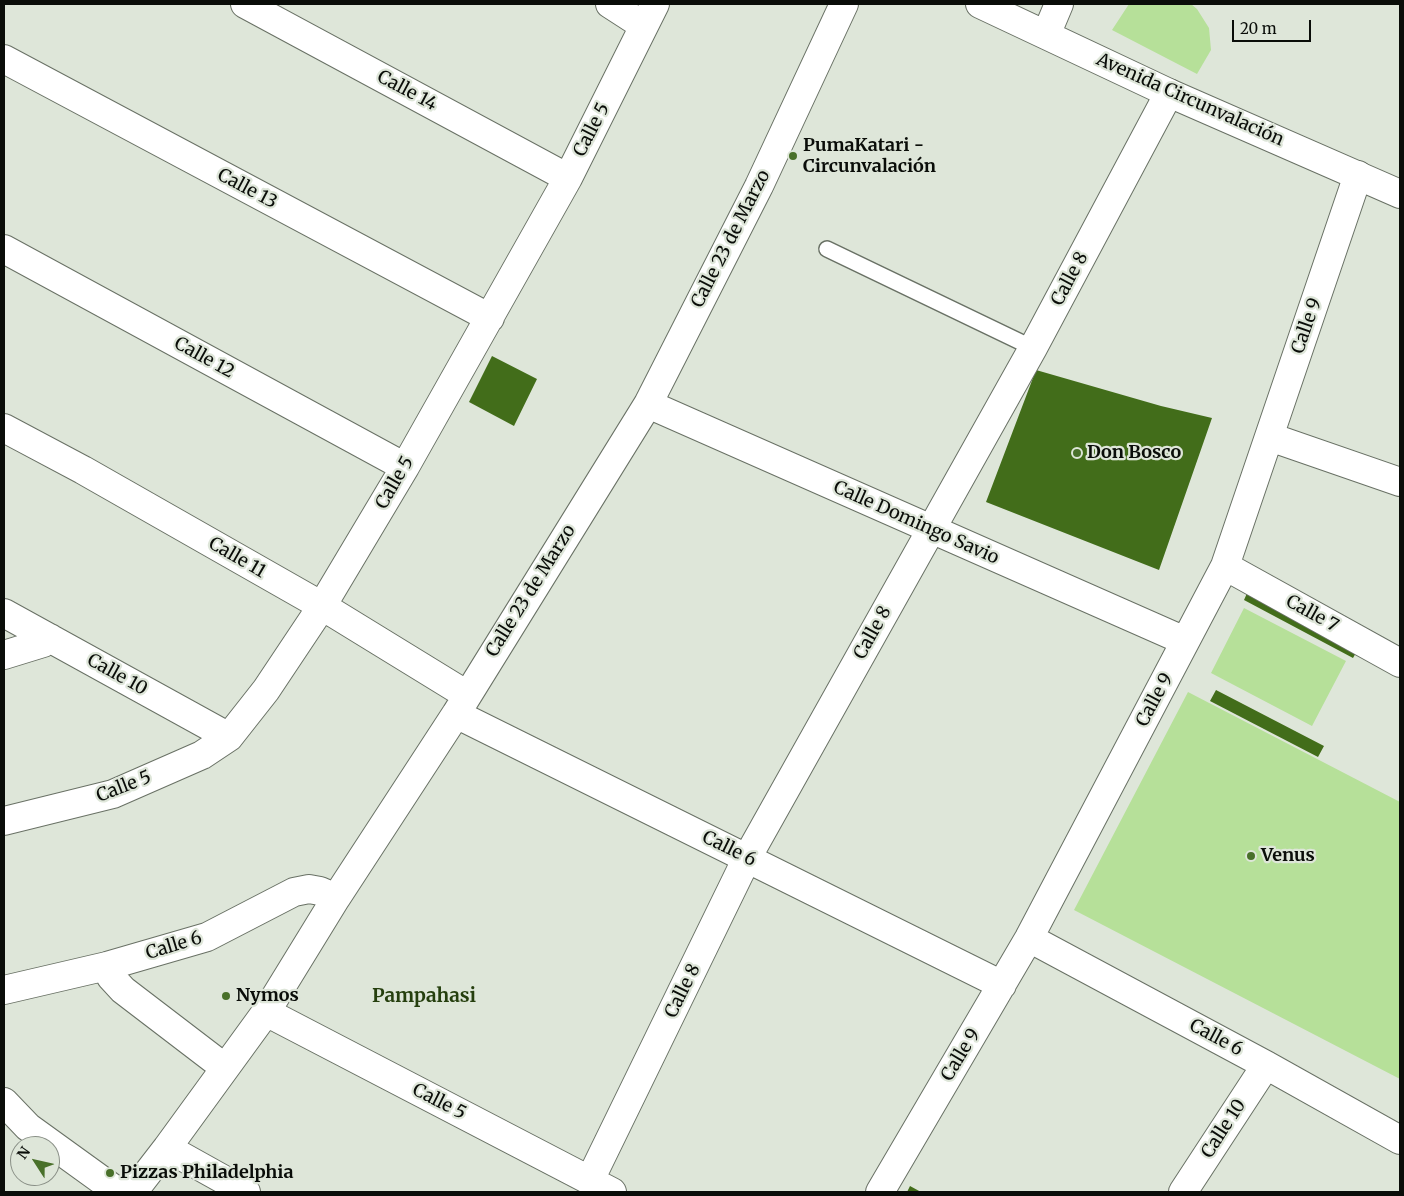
<!DOCTYPE html>
<meta charset="utf-8">
<style>
body{margin:0}
#map{position:relative;width:1404px;height:1196px;overflow:hidden;background:#dee6d9;font-family:Merriweather,serif}
canvas{display:block}
.frame{position:absolute;inset:0;border:5px solid #0a0d09;pointer-events:none}
.north{position:absolute;left:10px;top:1136px;width:50px;height:50px;box-sizing:border-box;background:#dee6d9;border:1px solid #898f86;border-radius:50%;rotate:305deg;font-size:14px;font-weight:700;line-height:20px;text-align:center;color:#0a0d09}
.north::after{content:'';display:block;margin:auto;width:18px;height:22px;background:#49702a;clip-path:polygon(50% 0,100% 100%,50% 72%,0 100%)}
.scale{position:absolute;left:1232px;top:20px;width:79px;height:22px;box-sizing:border-box;border:2px solid #0a0d09;border-top:0;padding-left:6px;font-size:15px;line-height:18px;white-space:nowrap;color:#0a0d09;-webkit-text-stroke:4px #dee6d9;paint-order:stroke}
</style>
<div id="map">
<canvas width="1404" height="1196"></canvas>
<div class="frame"></div>
<div class="north">N</div>
<div class="scale">20 m</div>
</div>
<script>
const c = document.querySelector('canvas').getContext('2d');
c.lineJoin = 'round';
function paint(path, color) {
  c.fillStyle = color;
  c.fill(path, 'evenodd');
}
function poly(rows) {
  const path = new Path2D();
  for (const r of rows) {
    path.moveTo(r[0], r[1]);
    for (let i = 2; i < r.length; i += 2) path.lineTo(r[i], r[i + 1]);
  }
  return path;
}
function trace(path, color, width, dash) {
  c.strokeStyle = color;
  c.lineWidth = width;
  c.lineCap = dash ? 'butt' : 'round';
  c.setLineDash(dash || []);
  c.stroke(path);
}
function write(font, color, halo, rows, align = 'center') {
  c.font = font + ' Merriweather,serif';
  c.lineWidth = 4.5;
  c.setLineDash([]);
  c.textBaseline = 'middle';
  c.strokeStyle = halo;
  c.fillStyle = color;
  for (const [text, x, y, turn = 0] of rows) {
    c.save();
    c.translate(x, y);
    c.rotate((+turn || 0) * Math.PI / 180);
    c.textAlign = isNaN(turn) ? turn : align;
    if (halo) c.strokeText(text, 0, 0);
    c.fillText(text, 0, 0);
    c.restore();
  }
}
paint(poly([
 [1129,4,1191,4,1197,9,1209,28,1211,50,1197,74,1112,30],
 [1244,608,1346,661,1312,726,1211,673],
 [1188,692,1400,802,1400,1079,1074,910]
]), '#b6e099');
paint(poly([
 [492,356,537,379,514,426,469,402],
 [1036,370,1161,406,1212,418,1159,570,986,502],
 [1248,591,1357,651,1353,658,1244,600],
 [1216,690,1324,746,1318,757,1210,701],
 [910,1186,921,1192,907,1192]
]), '#426d1a');
const service = poly([
 [827,249,1033,348]
]);
const minor = poly([
 [245,4,568,178],
 [610,4,644,26],
 [4,59,490,318],
 [4,249,405,467],
 [648,404,1185,641],
 [4,428,83,470,322,606,467,695],
 [1270,437,1400,482],
 [1225,566,1400,663],
 [4,613,229,737],
 [4,655,43,643,50,638],
 [456,714,1002,985],
 [4,821,113,794,202,755,229,737,266,690,322,606,405,467,568,178,655,4],
 [1029,938,1266,1065,1400,1140],
 [107,966,111,977,123,990,225,1068],
 [4,990,107,966,207,937,294,892,309,889,320,891,336,898],
 [266,1012,612,1192],
 [4,1102,28,1127,118,1192],
 [167,1148,246,1192],
 [590,1180,747,858,1033,348,1169,93],
 [133,1192,167,1148,266,1012,336,898,456,714,648,404,759,186,844,4],
 [880,1192,1029,938,1225,566,1358,175],
 [1183,1192,1266,1065]
]);
const tertiary = poly([
 [980,4,1169,93,1400,194],
 [1046,35,1059,4]
]);
trace(service, '#697165', 18);
trace(minor, '#697165', 30);
trace(tertiary, '#697165', 30);
trace(service, '#fff', 15);
trace(minor, '#fff', 28);
trace(tertiary, '#fff', 28);
for (const [x, y, r, color] of [
 [793,156,5,"#49702a"],
 [1077,453,5,"#49702a"],
 [1251,856,5,"#49702a"],
 [226,996,5,"#49702a"],
 [110,1173,5,"#49702a"]
]) {
  const dot = new Path2D();
  dot.arc(x, y, r, 0, 2 * Math.PI);
  c.fillStyle = color;
  c.fill(dot);
  trace(dot, '#dee6d9', 2);
}
write('18px', '#0a0d09', '#dee6d9', [
 ["Calle 14",407,91,28],
 ["Avenida Circunvalación",1190,100,24],
 ["Calle 5",592,130,-63],
 ["Calle 13",247,189,28],
 ["Calle 23 de Marzo",731,239,-63],
 ["Calle 8",1070,279,-62],
 ["Calle 9",1307,326,-71],
 ["Calle 12",204,358,29],
 ["Calle 5",395,483,-60],
 ["Calle Domingo Savio",916,523,24],
 ["Calle 11",237,558,30],
 ["Calle 23 de Marzo",531,591,-58],
 ["Calle 7",1312,614,29],
 ["Calle 8",873,633,-61],
 ["Calle 10",117,675,29],
 ["Calle 9",1155,700,-62],
 ["Calle 5",124,787,-21],
 ["Calle 6",729,849,26],
 ["Calle 6",174,946,-17],
 ["Calle 8",683,991,-64],
 ["Calle 6",1216,1038,28],
 ["Calle 9",961,1055,-59],
 ["Calle 5",439,1102,27],
 ["Calle 10",1224,1129,-57]
]);
write('bold 18px', '#0a0d09', '#dee6d9', [
 ["PumaKatari -",803,146],
 ["Circunvalación",803,167],
 ["Don Bosco",1087,453],
 ["Venus",1261,856],
 ["Nymos",236,996],
 ["Pizzas Philadelphia",120,1173]
], 'left');
write('bold 19px', '#253f0e', '#dee6d9', [
 ["Pampahasi",424,997]
]);
</script>
